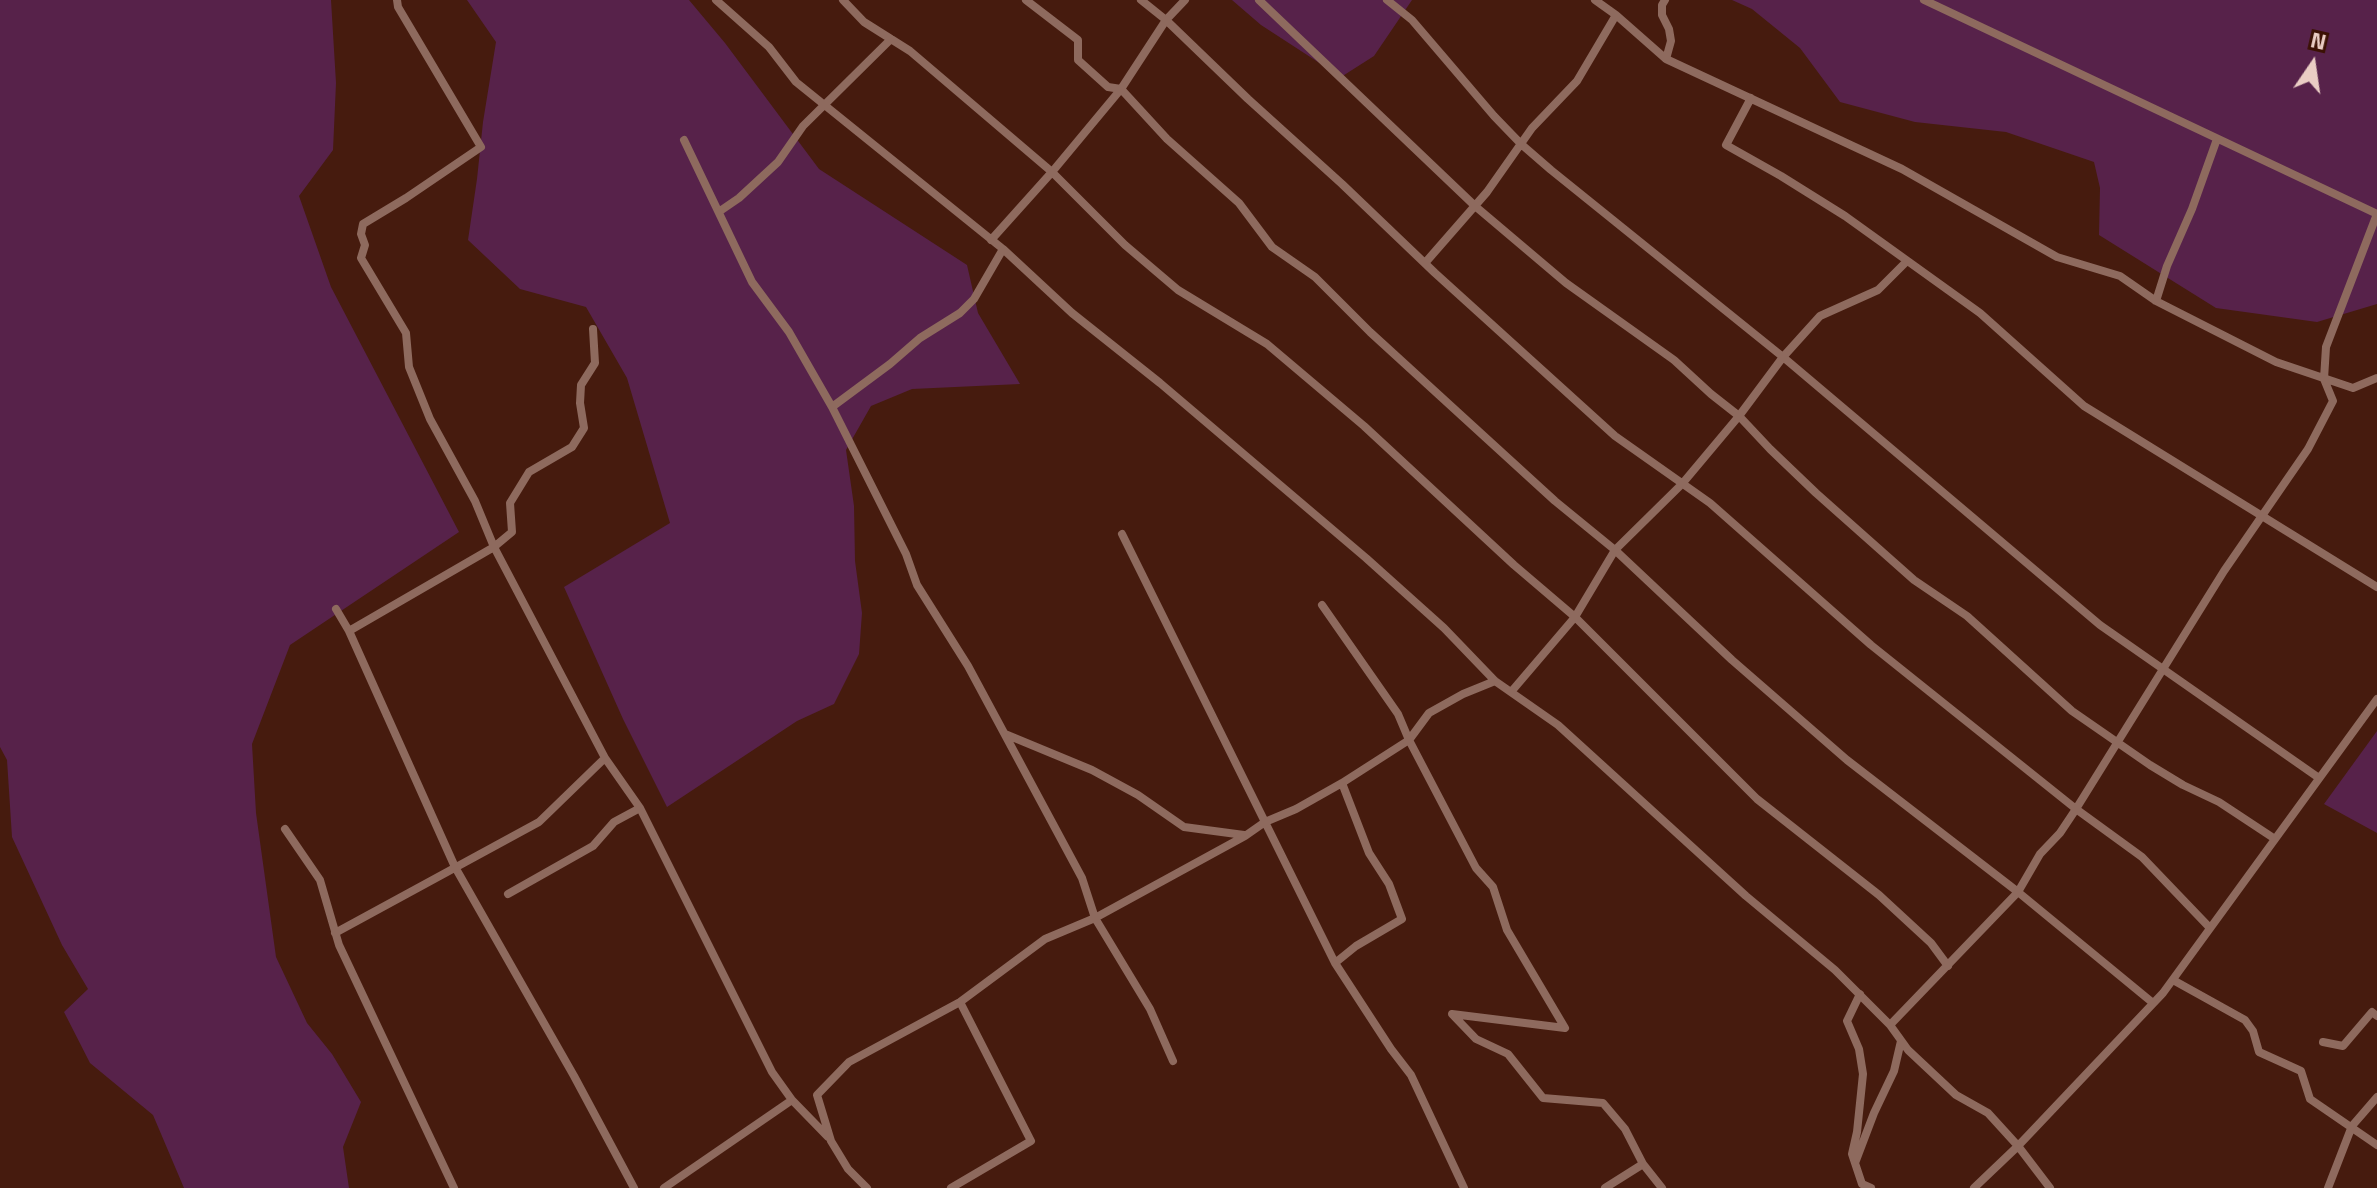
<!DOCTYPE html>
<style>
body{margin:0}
#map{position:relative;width:2377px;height:1188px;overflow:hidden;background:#461b0e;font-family:"Titillium Web",sans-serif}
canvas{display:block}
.north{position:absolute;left:2273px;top:24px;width:80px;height:80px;-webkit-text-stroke:6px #3b1104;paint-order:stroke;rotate:13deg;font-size:22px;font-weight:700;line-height:32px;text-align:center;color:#eacdc4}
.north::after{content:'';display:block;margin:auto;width:28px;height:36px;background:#eacdc4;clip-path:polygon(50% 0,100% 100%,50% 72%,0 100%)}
</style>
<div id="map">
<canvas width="2377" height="1188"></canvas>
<div class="north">N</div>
</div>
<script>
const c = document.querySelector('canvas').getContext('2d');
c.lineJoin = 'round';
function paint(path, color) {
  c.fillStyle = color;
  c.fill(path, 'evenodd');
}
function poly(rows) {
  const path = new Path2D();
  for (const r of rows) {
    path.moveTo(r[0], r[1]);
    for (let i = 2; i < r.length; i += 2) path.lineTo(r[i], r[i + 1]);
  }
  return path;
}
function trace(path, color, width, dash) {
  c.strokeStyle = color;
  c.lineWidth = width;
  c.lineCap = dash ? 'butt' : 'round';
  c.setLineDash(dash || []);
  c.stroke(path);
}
paint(poly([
 [0,0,331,0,336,83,333,150,299,196,331,287,459,532,290,645,252,744,256,813,276,957,307,1023,332,1054,361,1102,343,1147,349,1188,184,1188,153,1115,90,1063,64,1012,88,989,62,945,12,837,7,760,0,747],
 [467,0,689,0,725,43,819,169,967,265,978,313,1020,384,912,389,871,406,846,450,854,506,855,561,862,613,859,654,834,704,797,721,667,807,623,719,564,587,670,523,627,378,586,307,520,289,468,240,477,179,483,122,496,42],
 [1232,0,1412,0,1374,56,1341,77,1261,25],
 [1732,0,2377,0,2377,304,2317,322,2216,308,2099,235,2100,188,2094,162,2006,132,1915,122,1840,102,1800,48,1752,9],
 [2377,731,2377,833,2324,804]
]), '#57224a');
trace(poly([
 [397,0,398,7,481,147,406,198,363,224,361,234,365,245,361,258,406,333,409,367,430,419,475,501,494,547,605,758,640,808,772,1072,792,1100],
 [716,0,769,47,796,82,1003,249,1072,313,1160,383,1366,558,1444,628,1495,681,1558,725,1746,896,1835,970,1890,1025],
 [843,0,864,22,910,51,1052,172,1125,245,1178,290,1267,344,1364,426,1514,565,1575,617,1757,799,1879,895,1931,943,1948,966],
 [1026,0,1078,40,1078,60,1108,87,1121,89,1167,139,1239,203,1272,247,1315,277,1370,332,1555,501,1615,550,1732,660,1847,760,2018,892,2153,1003],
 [1141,0,1166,20,1248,99,1342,184,1435,273,1615,436,1710,503,1871,645,2076,809,2142,857,2210,928],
 [1259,0,1475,206,1566,283,1674,360,1711,394,1739,416,1770,449,1816,493,1914,580,1967,616,2072,711,2150,765,2183,785,2219,802,2275,839],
 [1387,0,1412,20,1494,116,1521,144,1551,170,1783,357,2100,625,2319,778],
 [1595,0,1616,15,1666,59,1902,169,2057,257,2120,276,2156,301,2276,362,2353,388,2377,378],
 [1665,0,1662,5,1662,15,1669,29,1671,41,1666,59],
 [1924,0,2377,214],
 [1751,98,1726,145,1781,176,1845,216,1980,313,2084,406,2377,587],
 [684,140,752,282,789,332,832,407,906,554,917,585,968,666,1082,878,1095,918,1150,1009,1173,1061],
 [720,211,739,198,778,162,803,126,891,39],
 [991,240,1052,172,1121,89,1166,20,1185,0],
 [1425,263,1487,192,1532,128,1577,81,1616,15],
 [2156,301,2167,266,2192,209,2217,139],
 [593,329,595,363,581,385,580,403,584,428,572,447,529,472,510,503,512,532,494,547,349,631,455,867,574,1076,634,1188],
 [832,407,890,364,920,338,960,313,974,299,1003,249],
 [1122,534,1335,963],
 [1322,605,1398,714,1409,740,1476,868,1493,887,1507,930,1565,1028,1452,1014,1476,1039,1508,1054,1543,1098,1603,1103,1625,1129,1643,1164,1605,1188],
 [336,609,349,631],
 [1511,692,1575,617,1615,550,1682,484,1739,416,1783,357,1820,316,1878,290,1907,261],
 [1005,734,1092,770,1138,795,1184,827,1244,835],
 [1342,783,1369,853,1389,884,1402,919,1356,946,1335,963,1391,1049,1411,1075,1464,1188],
 [285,829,320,880,339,945,454,1188],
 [508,894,593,846,614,822,640,808],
 [335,933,539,822,605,758],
 [2173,980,2245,1020,2253,1031,2259,1052,2301,1071,2310,1099,2377,1145],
 [2323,1042,2343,1046,2372,1012,2377,1016],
 [1855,1163,1852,1154,1857,1132,1863,1074,1859,1049,1847,1021,1860,994],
 [1643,1164,1662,1188],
 [664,1188,792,1100,828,1137],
 [867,1188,848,1169,831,1141,817,1095,849,1062,960,1002,1045,939,1095,918,1245,836,1265,822,1296,809,1342,783,1409,740,1429,713,1463,694,1495,681],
 [951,1188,1031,1141,960,1002],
 [1871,1188,1862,1184,1855,1163,1874,1113,1894,1071,1901,1041],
 [1974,1188,2018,1146,2163,993,2377,699],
 [2050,1188,2018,1146,1988,1113,1956,1095,1908,1050,1890,1025,2018,892,2040,854,2060,833,2076,809,2224,571,2308,449,2333,401,2324,379,2326,347,2377,214],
 [2328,1188,2352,1126,2377,1097]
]), '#8e6a5e', 8);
</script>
